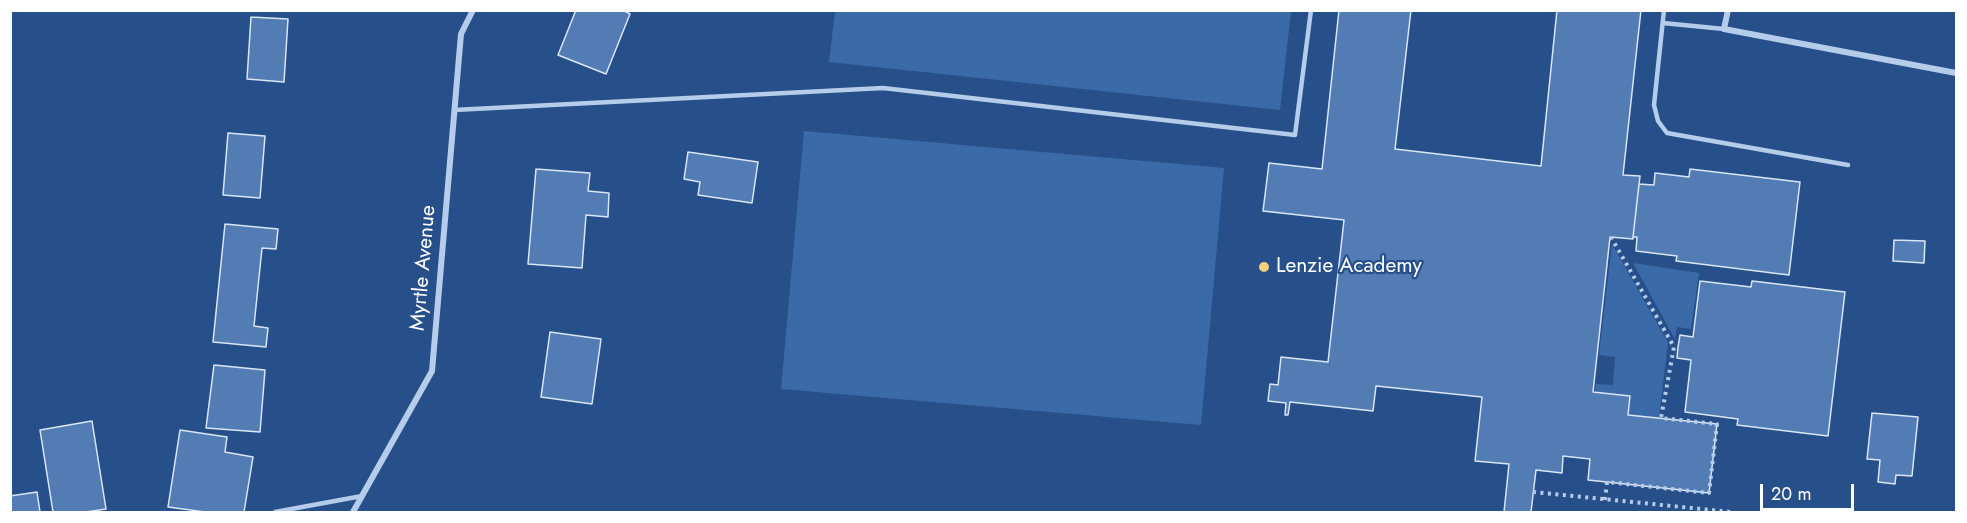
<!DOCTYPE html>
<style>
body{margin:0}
#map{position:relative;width:1967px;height:523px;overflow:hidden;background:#27508b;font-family:Jost,sans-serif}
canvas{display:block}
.frame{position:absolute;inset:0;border:12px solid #fff;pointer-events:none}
.scale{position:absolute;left:1760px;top:484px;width:94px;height:27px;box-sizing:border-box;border:3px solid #fff;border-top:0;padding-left:8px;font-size:18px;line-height:21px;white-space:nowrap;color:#fff;-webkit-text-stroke:4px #27508b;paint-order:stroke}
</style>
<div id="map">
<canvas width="1967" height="523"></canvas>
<div class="frame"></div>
<div class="scale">20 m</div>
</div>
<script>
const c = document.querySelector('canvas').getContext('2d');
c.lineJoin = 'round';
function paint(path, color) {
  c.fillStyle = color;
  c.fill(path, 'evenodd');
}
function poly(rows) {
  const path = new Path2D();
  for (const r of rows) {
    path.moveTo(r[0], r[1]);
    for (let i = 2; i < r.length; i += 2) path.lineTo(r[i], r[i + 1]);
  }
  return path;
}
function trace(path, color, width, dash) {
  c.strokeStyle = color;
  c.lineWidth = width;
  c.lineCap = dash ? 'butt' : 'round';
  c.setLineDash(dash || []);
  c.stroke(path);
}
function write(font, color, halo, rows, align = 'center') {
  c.font = font + ' Jost,sans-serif';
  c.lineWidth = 4.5;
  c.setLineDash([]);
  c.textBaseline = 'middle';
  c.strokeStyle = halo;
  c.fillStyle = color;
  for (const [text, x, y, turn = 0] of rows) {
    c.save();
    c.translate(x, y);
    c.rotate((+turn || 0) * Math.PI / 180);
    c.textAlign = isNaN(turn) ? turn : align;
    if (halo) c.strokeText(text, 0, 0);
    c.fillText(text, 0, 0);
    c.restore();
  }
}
paint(poly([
 [835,11,1291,11,1280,110,829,62],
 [804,131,1224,168,1201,425,781,389],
 [1612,244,1668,343,1659,418,1628,415,1630,397,1595,392,1596,384,1613,385,1615,357,1599,355],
 [1633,263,1699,273,1691,329,1677,327,1675,339]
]), '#3b6aa8');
const building = poly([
 [576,10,623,10,630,14,606,74,558,55,576,10],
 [1339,10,1411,10,1395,149,1541,166,1557,10,1641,10,1623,175,1640,176,1633,237,1633,239,1610,237,1593,392,1630,396,1628,415,1717,424,1709,493,1588,480,1590,459,1563,456,1562,473,1536,470,1531,512,1504,512,1509,464,1475,461,1482,397,1376,386,1373,411,1290,402,1288,415,1285,415,1286,403,1268,401,1270,384,1278,385,1281,357,1328,362,1344,220,1263,211,1269,163,1322,169,1339,10],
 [251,17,288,19,284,82,247,79,251,17],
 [228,133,265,136,260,198,223,195,228,133],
 [688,152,758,162,752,203,698,195,700,182,684,179,688,152],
 [536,169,590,173,588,191,609,193,608,217,586,215,582,268,528,264,536,169],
 [1690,169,1800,182,1789,275,1676,261,1677,256,1636,251,1637,237,1633,237,1639,184,1654,185,1655,173,1689,177,1690,169],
 [225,224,278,229,276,249,262,248,254,326,268,328,266,347,213,342,225,224],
 [1894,240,1925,241,1924,263,1893,261,1894,240],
 [1700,281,1751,287,1752,281,1845,292,1828,436,1737,425,1738,419,1685,412,1691,360,1677,358,1678,347,1680,335,1693,337,1700,281],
 [550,332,601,339,592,404,541,397,550,332],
 [214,365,265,370,260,432,206,428,214,365],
 [1872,413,1918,417,1912,476,1896,475,1895,484,1878,482,1880,460,1867,459,1872,413],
 [92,421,106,509,86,512,53,512,40,430,92,421],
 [180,430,227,437,225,452,253,457,244,512,205,512,168,507,180,430],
 [37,492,40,512,10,512,10,496,37,492]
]);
paint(building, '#537cb4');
trace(building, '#d9e6f8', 1.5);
trace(poly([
 [1533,492,1731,512],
 [1605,500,1607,482,1709,493,1717,424,1661,418,1674,347,1611,237]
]), '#b5ccea', 4, [3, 4.5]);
trace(poly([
 [1664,10,1654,105,1658,121,1667,133,1848,165],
 [1663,23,1724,29],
 [454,110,883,88,1295,135,1311,10],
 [275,512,362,496]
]), '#b5ccea', 4.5);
trace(poly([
 [1728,10,1724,29,1956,73],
 [353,512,432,371,461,34,473,10]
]), '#b5ccea', 6);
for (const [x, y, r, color] of [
 [1264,267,6,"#f3d27a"]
]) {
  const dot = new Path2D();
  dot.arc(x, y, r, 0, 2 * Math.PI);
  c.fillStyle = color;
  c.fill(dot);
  trace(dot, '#27508b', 2);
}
write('21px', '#fff', '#27508b', [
 ["Lenzie Academy",1276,267]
], 'left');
write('21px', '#fff', '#27508b', [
 ["Myrtle Avenue",424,268,-85]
]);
</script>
